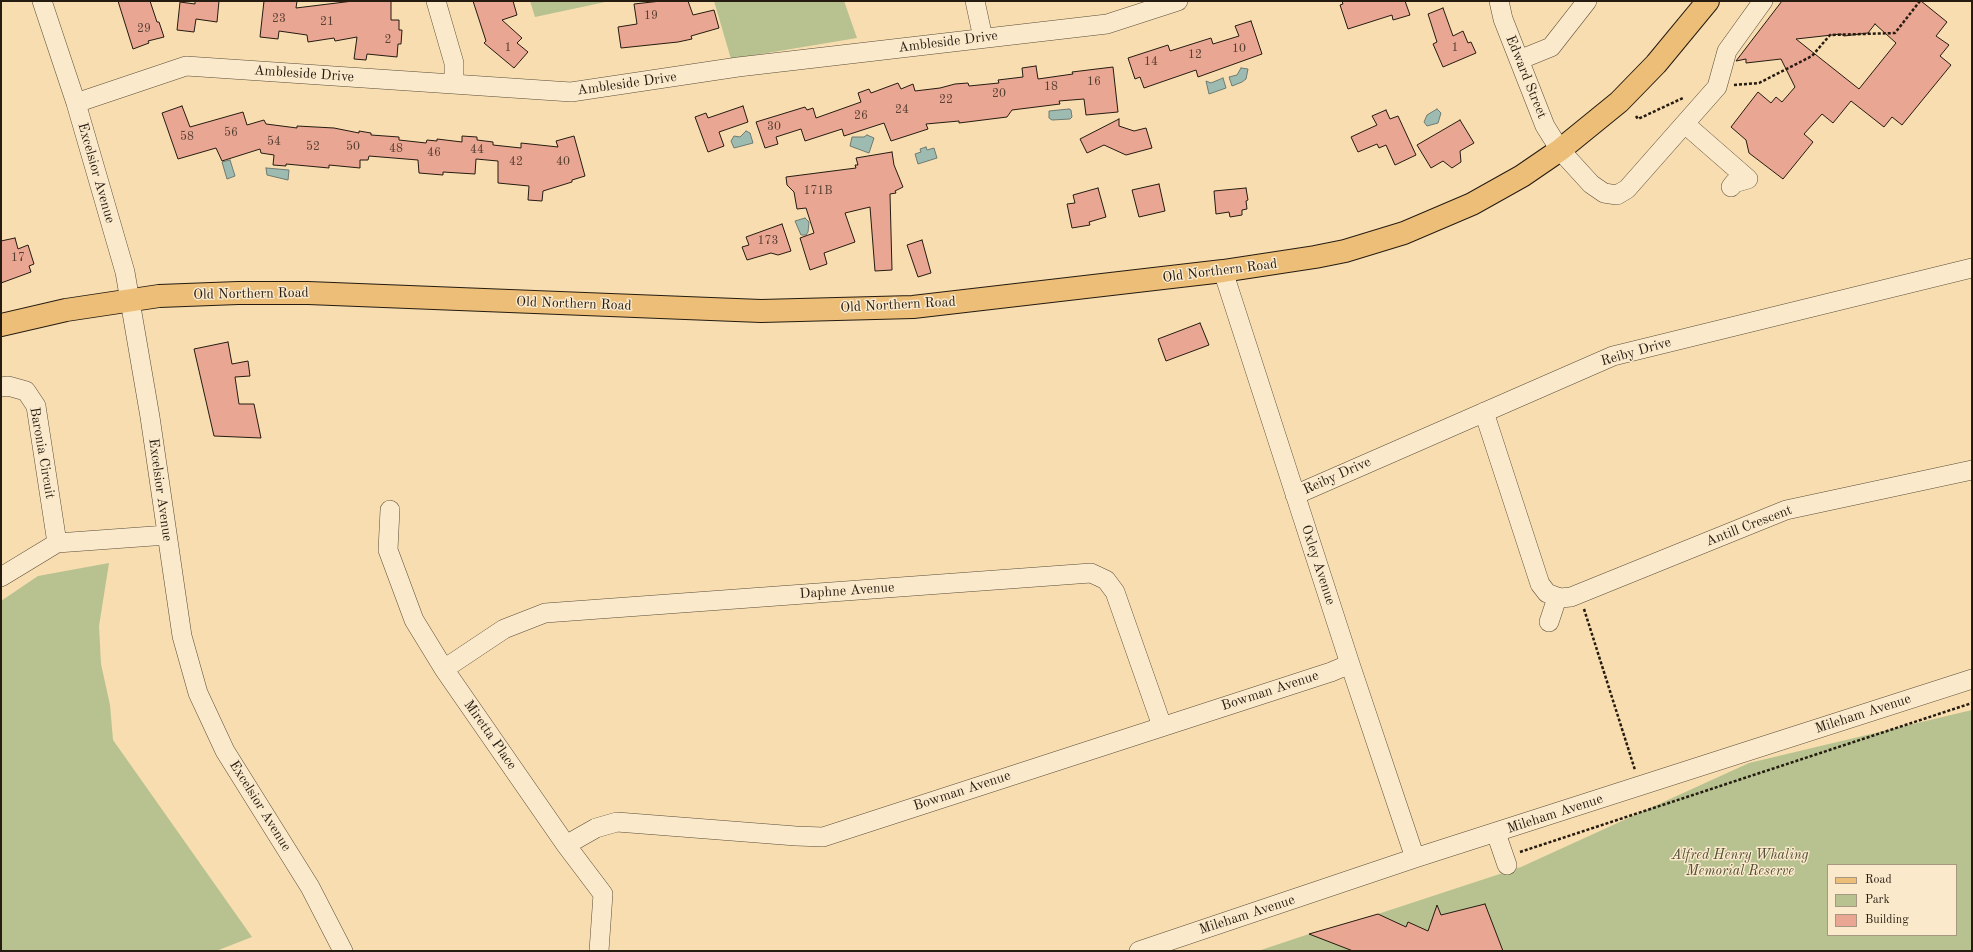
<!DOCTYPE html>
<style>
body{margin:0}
#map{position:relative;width:1973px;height:952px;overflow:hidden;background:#f7ddaf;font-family:"Old Standard TT",serif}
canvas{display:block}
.frame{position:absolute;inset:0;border:2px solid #251b11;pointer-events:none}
.legend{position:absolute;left:1827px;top:864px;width:130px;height:72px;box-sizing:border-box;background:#fae9cb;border:1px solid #a59781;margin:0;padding:5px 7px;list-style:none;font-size:12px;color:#251b11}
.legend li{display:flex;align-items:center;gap:8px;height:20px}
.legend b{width:20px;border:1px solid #a59781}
</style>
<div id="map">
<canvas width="1973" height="952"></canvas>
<div class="frame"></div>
<ul class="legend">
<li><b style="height:5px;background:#ecbe78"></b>Road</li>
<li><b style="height:11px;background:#b7c290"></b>Park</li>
<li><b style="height:11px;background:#e9a692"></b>Building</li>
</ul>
</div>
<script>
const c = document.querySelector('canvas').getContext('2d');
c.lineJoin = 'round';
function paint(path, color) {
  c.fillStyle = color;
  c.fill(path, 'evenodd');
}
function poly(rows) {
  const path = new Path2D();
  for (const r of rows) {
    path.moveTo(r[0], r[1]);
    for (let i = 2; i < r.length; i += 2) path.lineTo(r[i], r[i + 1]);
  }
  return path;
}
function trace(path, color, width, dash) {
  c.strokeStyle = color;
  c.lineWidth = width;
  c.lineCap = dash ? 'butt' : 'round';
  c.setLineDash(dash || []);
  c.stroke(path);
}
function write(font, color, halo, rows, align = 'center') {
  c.font = font + ' "Old Standard TT",serif';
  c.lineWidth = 3;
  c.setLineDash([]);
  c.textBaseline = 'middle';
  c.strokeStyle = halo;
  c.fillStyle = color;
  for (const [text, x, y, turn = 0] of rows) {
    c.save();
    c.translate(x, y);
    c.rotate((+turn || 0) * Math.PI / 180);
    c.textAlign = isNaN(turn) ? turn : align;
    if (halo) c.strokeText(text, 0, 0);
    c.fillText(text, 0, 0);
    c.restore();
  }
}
paint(poly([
 [530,1,610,1,535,17],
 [714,1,844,1,857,38,731,59],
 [109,563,99,626,101,664,110,705,113,740,252,937,216,951,1,951,1,601,38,576],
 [1972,710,1972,951,1258,951,1309,934,1378,914,1521,867,1749,763],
 [1828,865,1956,865,1956,935,1828,935]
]), '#b7c290');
const water = poly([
 [1241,68,1248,69,1246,79,1242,82,1232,86,1229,77,1237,75,1241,68],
 [1223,78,1226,88,1209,94,1206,81,1211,83,1223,78],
 [1069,109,1071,110,1072,117,1070,119,1052,120,1049,118,1049,111,1069,109],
 [1437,109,1441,113,1438,123,1427,126,1424,122,1427,115,1437,109],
 [746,131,750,133,753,143,734,148,731,141,734,136,740,137,746,131],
 [867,135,874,138,869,153,850,146,852,137,864,137,867,135],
 [926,147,927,150,934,148,937,158,918,164,915,154,921,152,920,149,926,147],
 [230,160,235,176,227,179,222,162,230,160],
 [266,168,289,170,288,180,267,175,266,168],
 [805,218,809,222,808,232,806,235,801,235,795,221,805,218]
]);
paint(water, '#9ebbb2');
trace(water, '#6e7b72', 1);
const building = poly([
 [118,1,150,1,157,22,159,22,164,37,148,41,149,43,133,49,118,1],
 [195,1,219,1,217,22,196,19,194,32,177,30,180,2,195,4,195,1],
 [264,1,297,1,296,8,353,1,391,1,391,20,399,20,399,30,402,30,401,44,398,44,397,57,367,54,366,60,354,59,357,37,335,41,334,38,308,42,307,35,279,31,278,39,260,37,264,1],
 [473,1,513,1,517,15,502,20,522,38,517,43,528,52,514,68,484,43,486,41,473,1],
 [661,1,688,1,693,15,714,10,719,28,691,36,692,39,678,42,621,48,618,27,637,24,634,4,661,1],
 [1342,1,1405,1,1410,15,1393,20,1392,15,1348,29,1340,5,1343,4,1342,1],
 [1782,1,1921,1,1947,22,1936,36,1949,45,1940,56,1951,65,1902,125,1892,117,1884,127,1851,101,1833,123,1822,114,1804,134,1813,142,1783,179,1749,153,1746,140,1731,127,1758,92,1771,103,1776,97,1782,102,1795,87,1781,59,1746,63,1746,59,1736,61,1782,1],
 [1875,24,1896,43,1859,89,1796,39,1841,34,1844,36,1868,33,1875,24],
 [1443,8,1453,36,1463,31,1468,43,1471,42,1476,53,1443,67,1433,44,1437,42,1428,14,1443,8],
 [1251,21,1262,54,1198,77,1196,70,1144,88,1140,77,1135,79,1128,58,1168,45,1170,51,1211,38,1213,44,1239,36,1235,26,1251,21],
 [1036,66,1038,79,1073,74,1072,72,1113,67,1118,112,1086,115,1084,99,1059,101,1060,104,1012,110,1007,117,959,123,959,121,926,124,928,129,891,141,884,123,844,136,842,129,805,141,801,129,776,137,778,144,765,148,756,122,805,107,807,110,813,108,816,118,861,102,858,93,869,89,871,93,898,83,901,89,913,84,915,91,940,88,955,84,968,83,969,86,999,83,998,80,1023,77,1022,68,1036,66],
 [182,106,190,127,243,112,247,125,264,120,266,124,297,128,297,126,334,128,359,133,359,131,371,133,371,135,399,137,399,140,426,143,427,140,437,141,437,139,462,142,462,136,477,137,477,140,493,142,493,145,521,148,521,143,558,147,556,141,574,136,585,176,572,180,572,182,543,191,542,201,528,200,529,186,498,183,498,161,476,159,475,174,443,172,443,175,419,173,418,160,369,156,368,160,360,160,360,168,329,165,329,168,286,164,286,166,273,165,274,155,261,153,260,149,222,161,216,148,178,159,162,113,182,106],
 [743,106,748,122,719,132,724,146,708,152,695,117,706,113,708,118,743,106],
 [1386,110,1390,119,1398,116,1416,155,1395,165,1386,145,1379,148,1377,144,1358,152,1351,137,1377,125,1372,116,1386,110],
 [1119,119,1119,126,1134,131,1146,128,1152,148,1126,155,1104,145,1087,153,1080,139,1119,119],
 [1460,120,1474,143,1460,151,1461,162,1452,168,1443,161,1431,168,1417,145,1460,120],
 [892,152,894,165,903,187,895,191,896,193,890,194,892,270,875,271,870,207,845,213,855,242,824,253,827,264,810,270,800,238,814,233,806,208,797,209,794,192,787,185,786,177,856,168,855,165,858,165,856,158,892,152],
 [1159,184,1165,211,1139,217,1132,190,1159,184],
 [1098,188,1106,217,1089,222,1090,225,1072,228,1067,204,1075,203,1073,195,1098,188],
 [1246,188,1248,200,1246,201,1247,209,1242,210,1242,215,1230,217,1229,212,1216,214,1214,191,1246,188],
 [782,224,791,251,778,255,771,253,747,260,742,247,749,245,746,237,782,224],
 [15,238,18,249,28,245,34,264,29,266,31,272,1,283,1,241,15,238],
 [922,240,931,273,918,277,907,245,922,240],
 [1200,323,1209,345,1166,361,1158,339,1200,323],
 [228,342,232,364,248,361,250,376,235,377,239,404,254,404,261,438,214,436,194,349,228,342],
 [1485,904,1503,951,1353,951,1309,934,1378,914,1406,927,1408,922,1428,931,1437,905,1441,915,1485,904]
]);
paint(building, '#e9a692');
trace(building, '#251b11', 1);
const minor = poly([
 [42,1,76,103,125,272,150,417,182,636,198,693,225,751,310,887,343,951],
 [436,1,454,63,454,83],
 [975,1,983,38],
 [1499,1,1503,19,1545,126,1560,150,1591,184,1604,193,1617,195,1627,189,1717,87,1727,51,1763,1],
 [1519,60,1551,47,1587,1],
 [76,103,186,66,571,92,738,67,1107,24,1178,1],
 [1685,124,1748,179,1734,183,1731,187],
 [1223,271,1350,664,1415,858],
 [1,387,8,386,26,391,36,406,57,543],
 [1484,412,1540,584,1547,593,1560,598,1571,597,1786,510,1972,470],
 [1295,495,1613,356,1972,268],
 [390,510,388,550,414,620,444,669,566,845,603,894,599,951],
 [1,577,57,543,167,535],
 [1549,622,1557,598],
 [444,669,504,629,545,613,1091,573,1106,580,1115,592,1162,726],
 [1496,833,1507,865],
 [566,845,596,828,617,822,796,836,823,837,1331,672,1350,664],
 [1139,951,1415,858,1972,679]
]);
const major = poly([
 [1,325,66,310,159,296,238,293,308,293,761,311,913,307,1223,271,1315,257,1345,251,1404,233,1472,204,1522,176,1560,150,1619,102,1656,64,1708,1]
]);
trace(minor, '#5a4c38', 20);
trace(major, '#251b11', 24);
trace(poly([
 [1734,85,1759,83,1812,56,1830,35,1895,33,1920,1],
 [1636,116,1638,119,1683,98],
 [1584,609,1635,770],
 [1520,852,1972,703]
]), '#251b11', 2.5, [3, 2]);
trace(minor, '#fae9cb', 19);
trace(major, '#ecbe78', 22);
write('12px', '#563e31', null, [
 ["19",651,16],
 ["23",279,19],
 ["21",327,22],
 ["29",144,29],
 ["2",388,40],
 ["1",508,48],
 ["1",1455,48],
 ["10",1239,49],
 ["12",1195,55],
 ["14",1151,62],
 ["16",1094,82],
 ["18",1051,87],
 ["20",999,94],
 ["22",946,100],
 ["24",902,110],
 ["26",861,116],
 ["30",774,127],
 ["56",231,133],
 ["58",187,137],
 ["54",274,142],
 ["52",313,147],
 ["50",353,147],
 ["48",396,149],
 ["44",477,150],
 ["46",434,153],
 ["42",516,162],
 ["40",563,162],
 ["171B",818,191],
 ["173",768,241],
 ["17",18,258]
]);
write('14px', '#251b11', '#fae9cb', [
 ["Ambleside Drive",948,42,-7],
 ["Ambleside Drive",304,74,4],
 ["Edward Street",1526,77,68],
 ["Ambleside Drive",627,84,-8],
 ["Excelsior Avenue",96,173,74],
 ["Old Northern Road",1220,271,-7],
 ["Old Northern Road",251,294,-1],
 ["Old Northern Road",574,304,2],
 ["Old Northern Road",898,305,-3],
 ["Reiby Drive",1636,352,-16],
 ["Baronia Circuit",42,453,80],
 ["Reiby Drive",1337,476,-24],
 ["Excelsior Avenue",160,490,82],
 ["Antill Crescent",1749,526,-21],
 ["Oxley Avenue",1318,565,72],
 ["Daphne Avenue",847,591,-4],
 ["Bowman Avenue",1270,691,-18],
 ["Mileham Avenue",1863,714,-18],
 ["Miretta Place",490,735,55],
 ["Bowman Avenue",962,791,-18],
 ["Excelsior Avenue",260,806,58],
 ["Mileham Avenue",1555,814,-18],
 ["Mileham Avenue",1247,915,-18]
]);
write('italic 14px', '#514d37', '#fae9cb', [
 ["Alfred Henry Whaling",1740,855],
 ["Memorial Reserve",1740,871]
]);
</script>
